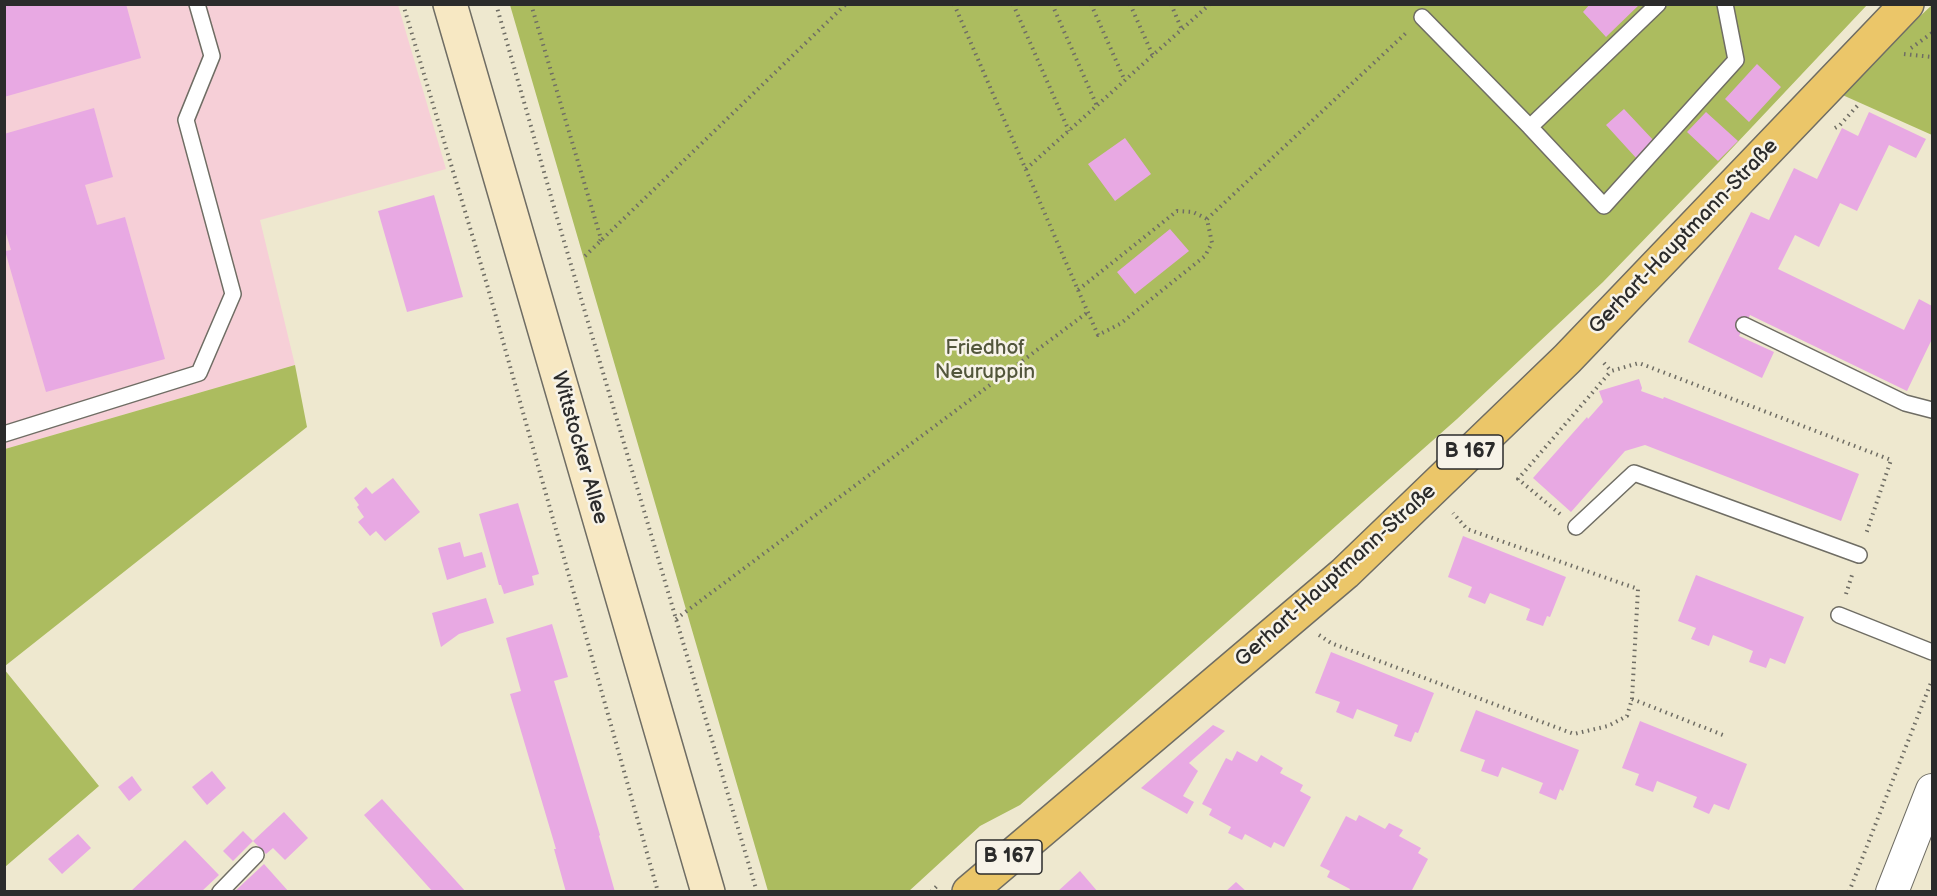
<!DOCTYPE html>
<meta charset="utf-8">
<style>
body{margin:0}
#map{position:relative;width:1937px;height:896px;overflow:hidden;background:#eee8cf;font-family:"Balsamiq Sans",sans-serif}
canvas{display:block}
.frame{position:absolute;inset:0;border:6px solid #2b2b2b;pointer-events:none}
</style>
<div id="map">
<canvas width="1937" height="896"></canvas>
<div class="frame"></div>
</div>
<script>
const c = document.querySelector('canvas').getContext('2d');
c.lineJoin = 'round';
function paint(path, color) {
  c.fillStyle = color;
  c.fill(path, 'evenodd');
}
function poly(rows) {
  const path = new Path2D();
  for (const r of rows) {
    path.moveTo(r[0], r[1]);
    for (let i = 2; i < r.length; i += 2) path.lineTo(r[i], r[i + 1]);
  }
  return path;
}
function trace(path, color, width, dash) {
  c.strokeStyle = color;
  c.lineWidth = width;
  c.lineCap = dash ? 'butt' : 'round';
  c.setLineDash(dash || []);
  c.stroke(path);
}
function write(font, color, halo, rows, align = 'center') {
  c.font = font + ' "Balsamiq Sans",sans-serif';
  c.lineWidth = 5;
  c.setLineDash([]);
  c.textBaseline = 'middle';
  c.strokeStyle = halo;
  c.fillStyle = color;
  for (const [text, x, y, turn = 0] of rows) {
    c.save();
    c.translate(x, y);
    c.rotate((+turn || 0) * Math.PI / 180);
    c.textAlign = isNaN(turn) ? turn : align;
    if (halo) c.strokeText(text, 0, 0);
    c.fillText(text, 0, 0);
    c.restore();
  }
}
paint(poly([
 [5,5,398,5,446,169,260,220,295,365,5,449]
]), '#f6cfd7');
paint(poly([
 [510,5,1867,5,1719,162,1603,282,1457,419,1020,805,980,826,908,892,768,891],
 [1932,5,1932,135,1838,93],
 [295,365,307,427,5,666,5,449],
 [4,669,99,786,5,867,4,867]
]), '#acbc5f');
paint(poly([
 [4,4,126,4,141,58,4,97],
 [1590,4,1640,4,1606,37,1583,12],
 [1757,64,1781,87,1749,122,1725,99],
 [94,108,113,177,85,185,97,225,125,217,165,359,46,392,5,251,11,250,4,227,4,134],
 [1624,109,1655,142,1637,159,1606,125],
 [1706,112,1738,141,1718,161,1687,132],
 [1869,112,1926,139,1916,158,1889,145,1857,211,1840,203,1819,247,1795,235,1778,269,1904,330,1919,299,1932,306,1932,339,1907,391,1750,315,1739,336,1774,352,1762,378,1688,342,1751,212,1769,220,1794,168,1817,179,1842,128,1858,136],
 [1125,138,1151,174,1115,201,1088,164],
 [434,195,463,297,407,312,378,211],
 [1170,229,1189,251,1135,294,1117,272],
 [1639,379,1642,388,1641,391,1663,399,1664,397,1859,474,1841,521,1645,445,1625,451,1571,512,1533,478,1587,417,1588,419,1603,402,1599,391],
 [393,478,420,512,385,541,376,531,370,536,358,522,364,517,357,507,359,505,354,498,366,487,372,494],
 [518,503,539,574,532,576,534,585,504,594,501,585,499,585,479,514],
 [1463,536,1566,577,1550,617,1547,616,1543,626,1526,620,1530,609,1490,593,1485,604,1468,597,1472,587,1448,577],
 [460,542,464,557,482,552,486,567,447,580,438,548],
 [1696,575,1804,617,1785,664,1770,658,1766,668,1749,662,1753,651,1713,635,1709,646,1691,639,1696,628,1678,621],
 [486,598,494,623,459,634,441,647,432,613],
 [552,624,568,677,554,681,600,835,599,836,615,892,566,892,554,849,556,849,510,694,521,691,506,638],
 [1331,652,1434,693,1418,733,1415,732,1411,742,1394,736,1398,725,1357,709,1353,719,1336,712,1340,702,1315,693],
 [1476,710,1579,750,1563,791,1560,789,1556,800,1539,793,1543,783,1502,767,1498,777,1481,771,1485,760,1460,751],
 [1640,721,1747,764,1729,810,1714,804,1709,814,1693,807,1697,797,1657,781,1653,792,1635,785,1639,774,1622,768],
 [1213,725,1225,731,1189,763,1198,771,1183,796,1194,802,1187,814,1141,788],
 [1237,751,1257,762,1261,755,1283,768,1280,773,1303,785,1300,791,1311,797,1284,847,1274,842,1271,848,1245,834,1242,840,1228,833,1231,827,1209,815,1212,809,1202,804,1226,758,1232,761],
 [212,771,226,788,207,805,192,787],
 [132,776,142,790,129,801,118,787],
 [382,799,466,892,433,892,364,815],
 [284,812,308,838,285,860,273,848,266,854,253,841],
 [1359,815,1385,829,1389,823,1403,830,1399,836,1421,848,1418,853,1428,859,1411,892,1349,892,1350,889,1327,877,1330,871,1320,866,1346,816,1356,821],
 [243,831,253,841,233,861,223,851],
 [78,834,91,848,62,874,48,859],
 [185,840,219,875,201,892,130,892],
 [264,864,289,892,234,892],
 [1080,871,1098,892,1057,892],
 [1236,882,1247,892,1225,892]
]), '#e8a9e3');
const lane = poly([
 [1422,17,1530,127,1658,4],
 [1530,127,1604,206,1736,60,1725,4],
 [1744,325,1905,403,1932,410],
 [4,434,199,373,233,294,186,120,212,56,197,4],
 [1576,527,1634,473,1859,555],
 [1839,615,1932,652],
 [220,892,256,855]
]);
const street = poly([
 [1892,892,1932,790]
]);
const secondary = poly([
 [450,4,708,892]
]);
const primary = poly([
 [969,892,1345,573,1567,359,1907,4]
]);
trace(lane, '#6f6d64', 18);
trace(street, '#6f6d64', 34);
trace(secondary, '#6f6d64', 36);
trace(primary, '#6f6d64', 36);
trace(poly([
 [403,4,488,288,658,892],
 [496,4,556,214,757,892],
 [531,4,601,239,600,241],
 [954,4,1078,290,1177,211,1193,212,1207,219],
 [1013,4,1069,131],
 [1052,4,1097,106],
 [1091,4,1125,81],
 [1130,4,1153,56],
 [1171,4,1182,30],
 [1911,48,1932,33],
 [1904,54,1932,57],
 [1835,128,1840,125,1859,104],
 [1026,169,1210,4],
 [1207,219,1406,33],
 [585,256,846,4],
 [1078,290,1098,335,1120,324,1205,256,1212,243,1207,219],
 [1604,363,1611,371,1639,363,1891,460,1866,534],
 [1560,514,1518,479,1611,371],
 [1846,594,1852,575],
 [676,619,1088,312],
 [1319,635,1331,643,1574,734,1608,726,1627,716,1632,699,1638,589,1467,529,1453,513],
 [1632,699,1723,735],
 [931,892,939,884],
 [1849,892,1932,680]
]), '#6f6d64', 4, [1.5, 4.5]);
trace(lane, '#fff', 15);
trace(street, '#fff', 32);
trace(secondary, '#f7e8c3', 33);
trace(primary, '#ebc669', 33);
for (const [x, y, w] of [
 [1470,452,66],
 [1009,857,66]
]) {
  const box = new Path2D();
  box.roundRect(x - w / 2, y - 17, w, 34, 4.5);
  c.fillStyle = '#f7f3e8';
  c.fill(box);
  trace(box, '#2b2b2b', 1.5);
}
write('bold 20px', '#2b2b2b', null, [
 ["B 167",1470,452],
 ["B 167",1009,857]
]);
write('21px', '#2b2b2b', '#f7f3e8', [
 ["Gerhart-Hauptmann-Straße",1684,237,-46],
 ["Wittstocker Allee",579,448,74],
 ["Gerhart-Hauptmann-Straße",1336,576,-42]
]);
write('21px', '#52563b', '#f7f3e8', [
 ["Friedhof",985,349],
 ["Neuruppin",985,373]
]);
</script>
